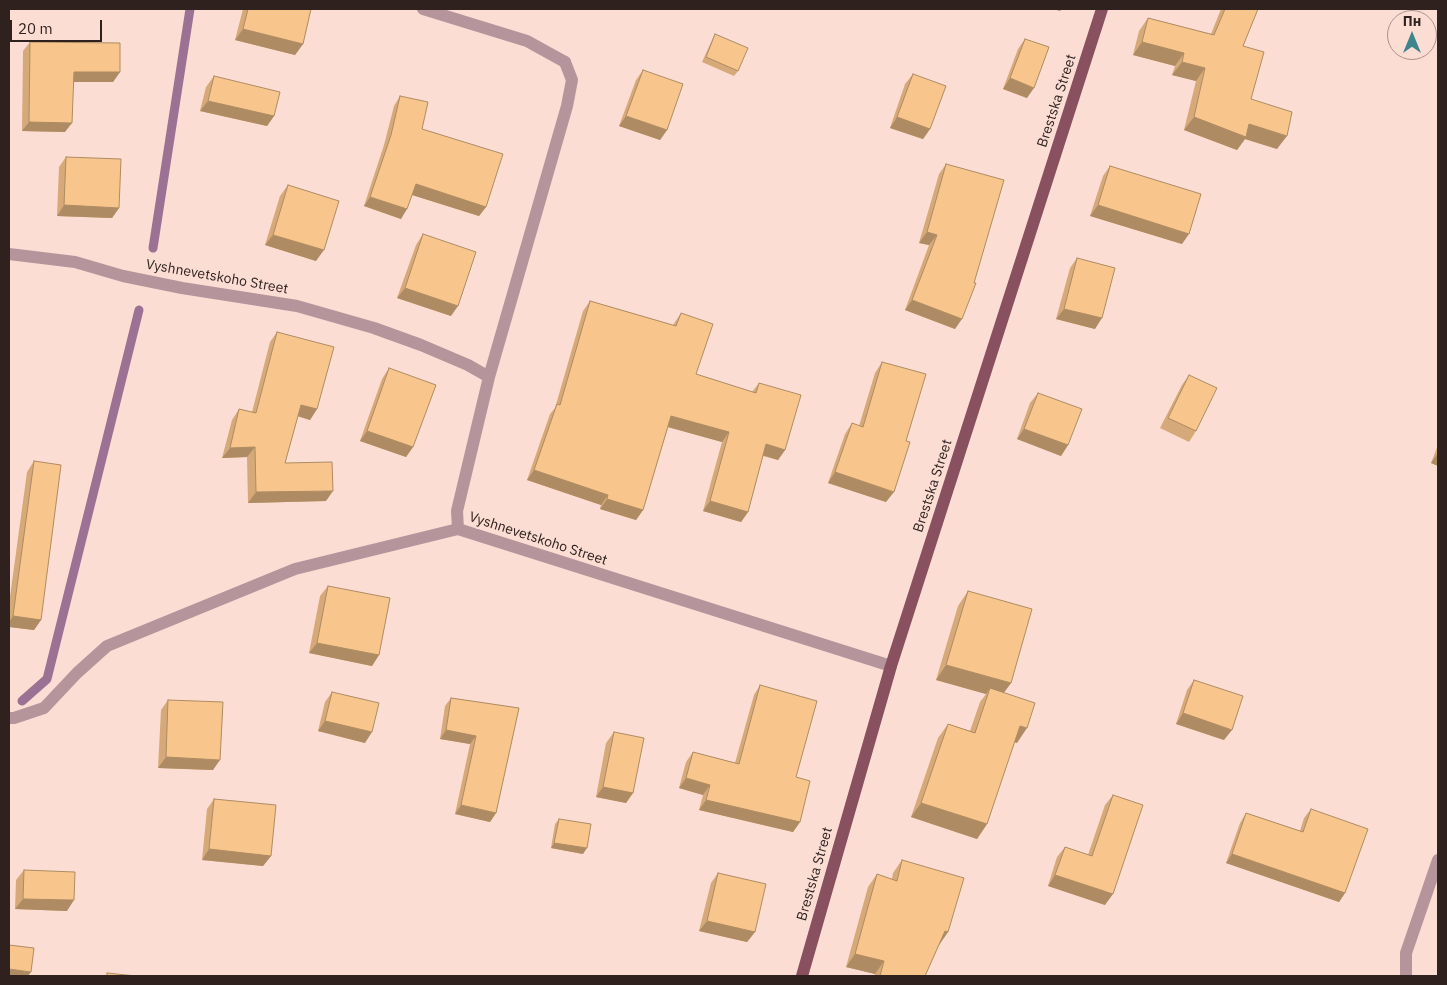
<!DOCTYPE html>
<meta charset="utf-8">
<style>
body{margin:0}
#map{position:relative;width:1447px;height:985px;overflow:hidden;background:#fbddd4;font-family:"IBM Plex Sans",sans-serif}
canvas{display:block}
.frame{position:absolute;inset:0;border:10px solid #2f221e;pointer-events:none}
.north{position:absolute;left:1387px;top:10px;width:50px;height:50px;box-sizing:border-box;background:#fbddd4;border:1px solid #a9928b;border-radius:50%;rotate:0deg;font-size:14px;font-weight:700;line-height:20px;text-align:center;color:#2f221e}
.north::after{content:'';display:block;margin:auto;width:18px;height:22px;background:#3d848c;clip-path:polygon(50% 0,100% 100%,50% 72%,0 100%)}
.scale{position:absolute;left:10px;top:20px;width:92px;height:22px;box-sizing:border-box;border:2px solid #2f221e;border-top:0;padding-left:6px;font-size:15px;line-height:18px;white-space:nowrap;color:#2f221e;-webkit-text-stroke:4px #fbddd4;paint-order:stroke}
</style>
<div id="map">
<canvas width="1447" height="985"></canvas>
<div class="frame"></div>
<div class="north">Пн</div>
<div class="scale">20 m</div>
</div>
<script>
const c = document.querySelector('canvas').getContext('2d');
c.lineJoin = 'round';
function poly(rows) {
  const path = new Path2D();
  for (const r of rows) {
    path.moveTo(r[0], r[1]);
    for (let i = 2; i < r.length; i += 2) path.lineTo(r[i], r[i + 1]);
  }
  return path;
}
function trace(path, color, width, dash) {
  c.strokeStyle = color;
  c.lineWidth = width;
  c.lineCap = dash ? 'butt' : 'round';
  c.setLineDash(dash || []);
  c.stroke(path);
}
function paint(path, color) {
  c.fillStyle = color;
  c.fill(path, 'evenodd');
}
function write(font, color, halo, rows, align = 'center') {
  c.font = font + ' "IBM Plex Sans",sans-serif';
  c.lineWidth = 4;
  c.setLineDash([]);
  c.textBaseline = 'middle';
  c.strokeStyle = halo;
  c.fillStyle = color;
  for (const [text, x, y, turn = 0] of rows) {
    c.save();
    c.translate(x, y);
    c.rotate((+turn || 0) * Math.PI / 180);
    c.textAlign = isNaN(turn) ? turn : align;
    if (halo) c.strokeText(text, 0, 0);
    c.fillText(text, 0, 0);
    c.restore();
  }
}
trace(poly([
 [153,248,190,9],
 [22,701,47,679,139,310]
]), '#9c7294', 9);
trace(poly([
 [423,9,527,41,565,62],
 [9,718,14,718,44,708,77,673,107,646,295,569,458,529]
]), '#b6949b', 12);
trace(poly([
 [9,254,75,262,123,276,182,288,297,306,374,328,421,345,468,365,489,377,457,511,458,529,891,666],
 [489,377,567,106,572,80,565,62],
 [1406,976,1406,953,1438,860]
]), '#b6949b', 12);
trace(poly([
 [802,976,891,666,1102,9]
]), '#89505f', 12);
paint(poly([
 [243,9,311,9,303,44,295,55,235,40],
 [1221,9,1258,9,1243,46,1251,99,1277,149,1245,139,1237,150,1184,130,1196,81,1172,75,1175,66,1133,55,1139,31,1148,18,1211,34],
 [715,34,738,71,734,76,702,62,712,40],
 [1025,39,1027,98,1003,89,1018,49],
 [30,42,120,72,113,82,74,82,65,132,22,131,23,51],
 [643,70,667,130,660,140,619,126,636,80],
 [913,74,930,129,923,139,890,128,905,84],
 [214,76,274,116,267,126,200,111,206,87],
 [400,96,422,129,486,207,479,216,412,195,401,219,364,206,384,145,394,106],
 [66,157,119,208,112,218,57,216,59,167],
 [946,164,955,329,905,310,929,245,919,243,939,174],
 [1110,166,1182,244,1090,216,1103,176],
 [288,185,316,261,265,245,280,196],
 [423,234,451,316,397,298,416,245],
 [1077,258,1095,329,1056,319,1070,268],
 [590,301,673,325,681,313,696,374,752,392,759,383,785,450,778,460,763,456,748,512,741,522,703,511,722,442,668,427,643,510,636,520,600,509,601,505,527,480,550,414,555,408,583,311],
 [277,332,317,409,310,420,298,416,285,463,326,501,248,503,247,457,222,458,232,420,239,409,252,412,270,342],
 [882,362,886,502,828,483,845,434,852,423,859,426,875,373],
 [389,368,413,447,406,457,360,441,382,379],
 [1189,375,1196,431,1189,442,1160,428,1182,385],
 [1038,393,1068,445,1061,456,1017,439,1030,403],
 [1438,445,1438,466,1431,463],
 [34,461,41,620,34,630,9,627,9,604,27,472],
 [328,586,379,655,372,666,309,653,320,596],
 [968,591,1011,683,1004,692,1017,743,1014,742,987,824,977,839,911,817,938,738,948,724,970,731,980,702,986,694,936,680,958,606],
 [1194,680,1224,740,1176,724,1187,690],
 [760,685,796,777,800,822,793,832,699,810,703,795,679,788,686,762,693,752,735,763,754,695],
 [332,692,365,743,318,731,325,702],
 [451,698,519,708,496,813,490,822,455,814,470,744,440,739,445,706],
 [168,700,213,770,158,768,161,710],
 [614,732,633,793,626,803,596,797,606,743],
 [1113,795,1105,905,1048,886,1057,857,1065,847,1088,855,1105,805],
 [214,799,271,856,263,866,202,860,207,809],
 [1311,809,1345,893,1339,902,1226,863,1240,823,1246,813,1300,831,1304,818],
 [559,819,583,854,551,848,555,824],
 [902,860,948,932,939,945,925,976,874,976,875,974,846,967,868,887,877,874,892,879,893,873],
 [24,870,67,911,15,909,16,880],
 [718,873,755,932,747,942,699,931,711,883]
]), '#d5aa78');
paint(poly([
 [1053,9,1062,9,1060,11],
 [243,29,303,44,295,55,235,40],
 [1142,42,1184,53,1175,66,1133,55],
 [1182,62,1205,68,1196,81,1172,75],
 [74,72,120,72,113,82,68,82],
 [1010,78,1034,88,1027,98,1003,89],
 [208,101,274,116,267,126,200,111],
 [626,116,667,130,660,140,619,126],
 [897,117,930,129,923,139,890,128],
 [1194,117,1249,124,1287,136,1277,149,1245,139,1237,150,1184,130],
 [29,122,72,123,65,132,22,131],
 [416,184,486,207,479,216,409,194],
 [370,197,407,209,401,219,364,206],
 [64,205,119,208,112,218,57,216],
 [1098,205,1189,234,1182,244,1090,216],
 [927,232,937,235,929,245,919,243],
 [273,235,324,250,316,261,265,245],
 [405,288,458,306,451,316,397,298],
 [912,300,962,319,955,329,905,310],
 [1064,309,1102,318,1095,329,1056,319],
 [301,405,317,409,310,420,294,415],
 [671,416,729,432,722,442,664,426],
 [1024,429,1068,445,1061,456,1017,439],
 [367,431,413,447,406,457,360,441],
 [766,444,785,450,778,460,759,454],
 [255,447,247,457,222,458,230,448],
 [1438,453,1438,466,1431,463],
 [534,470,608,495,601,505,527,480],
 [835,472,894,492,886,502,828,483],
 [333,491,326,501,248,503,256,492],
 [607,499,643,510,636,520,600,509],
 [710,501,748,512,741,522,703,511],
 [13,616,41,620,34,630,9,627,9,622],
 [317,643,379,655,372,666,309,653],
 [946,665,1011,683,1000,698,990,688,986,694,936,680],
 [1183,713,1232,730,1224,740,1176,724],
 [325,721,372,732,365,743,318,731],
 [1020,726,1027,728,1017,743,1010,740],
 [446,730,476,736,470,744,440,739],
 [166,757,220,760,213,770,158,768],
 [686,778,710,785,703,795,679,788],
 [603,787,633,793,626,803,596,797],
 [706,800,800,822,793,832,699,810],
 [921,803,987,824,977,839,911,817],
 [461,805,496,813,490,822,455,814],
 [554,843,587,848,583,854,551,848],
 [209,849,271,856,263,866,202,860],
 [1232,854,1345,893,1339,902,1226,863],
 [1055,875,1113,894,1105,905,1048,886],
 [23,899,74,900,67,911,15,909],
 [707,921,755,932,747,942,699,931],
 [945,931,948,932,939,945],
 [855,954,884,961,875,974,846,967],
 [9,969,31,972,28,976,9,976]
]), '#ae8b62');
const building = poly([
 [248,9,311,9,303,44,243,29,248,9],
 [1225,9,1258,9,1243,46,1264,52,1251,99,1292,112,1287,136,1249,124,1246,137,1194,117,1205,68,1182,62,1184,53,1142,42,1148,18,1214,35,1225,9],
 [715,34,748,48,738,71,706,57,715,34],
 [1025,39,1049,47,1034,88,1010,78,1025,39],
 [30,42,120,43,120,72,74,72,72,123,29,122,30,42],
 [643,70,683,84,667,130,626,116,643,70],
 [913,74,946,86,930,129,897,117,913,74],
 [214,76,280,92,274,116,208,101,214,76],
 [400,96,428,102,422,129,503,154,486,207,416,184,407,209,370,197,391,135,400,96],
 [66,157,121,159,119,208,64,205,66,157],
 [946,164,1004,180,974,283,976,283,962,319,912,300,937,235,927,232,946,164],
 [1110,166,1201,194,1189,234,1098,205,1110,166],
 [288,185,339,201,324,250,273,235,288,185],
 [423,234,476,252,458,306,405,288,423,234],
 [1077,258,1115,268,1102,318,1064,309,1077,258],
 [590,301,676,326,681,313,713,324,696,374,756,393,759,383,801,395,785,450,766,444,748,512,710,501,729,432,671,416,643,510,607,499,608,495,534,470,557,404,560,405,590,301],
 [277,332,334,347,317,409,301,405,285,463,332,462,333,491,256,492,255,447,230,448,239,409,256,413,277,332],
 [882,362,926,374,906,441,910,442,894,492,835,472,852,423,863,427,882,362],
 [389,368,436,385,413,447,367,431,389,368],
 [1189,375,1217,388,1196,431,1168,418,1189,375],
 [1038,393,1082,409,1068,445,1024,429,1038,393],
 [34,461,61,465,41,620,13,616,34,461],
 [328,586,390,598,379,655,317,643,328,586],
 [968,591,1032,609,1011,683,946,665,968,591],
 [1194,680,1243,696,1232,730,1183,713,1194,680],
 [760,685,817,701,796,777,810,781,800,822,706,800,710,785,686,778,693,752,739,764,760,685],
 [990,688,1035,703,1027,728,1020,726,987,824,921,803,948,724,975,733,990,688],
 [332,692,379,703,372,732,325,721,332,692],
 [451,698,519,708,496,813,461,805,476,736,446,730,451,698],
 [168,700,223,702,220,760,166,757,168,700],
 [614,732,644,738,633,793,603,787,614,732],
 [1113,795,1143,805,1113,894,1055,875,1065,847,1092,856,1113,795],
 [214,799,276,805,271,856,209,849,214,799],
 [1311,809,1368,829,1345,893,1232,854,1246,813,1303,832,1311,809],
 [559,819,591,824,587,848,554,843,559,819],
 [902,860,964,878,948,932,945,931,925,976,880,976,884,961,855,954,877,874,897,881,902,860],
 [24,870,75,872,74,900,23,899,24,870],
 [718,873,766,884,755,932,707,921,718,873],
 [9,945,34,948,31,972,9,969,9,945],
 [107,973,136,976,107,976,107,973]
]);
paint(building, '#f8c68c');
trace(building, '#ae8b62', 1);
write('14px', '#2f221e', '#fbddd4', [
 ["Brestska Street",1057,101,-72],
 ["Vyshnevetskoho Street",217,277,10],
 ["Brestska Street",933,486,-72],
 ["Vyshnevetskoho Street",538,539,18],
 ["Brestska Street",815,874,-74]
]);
</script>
